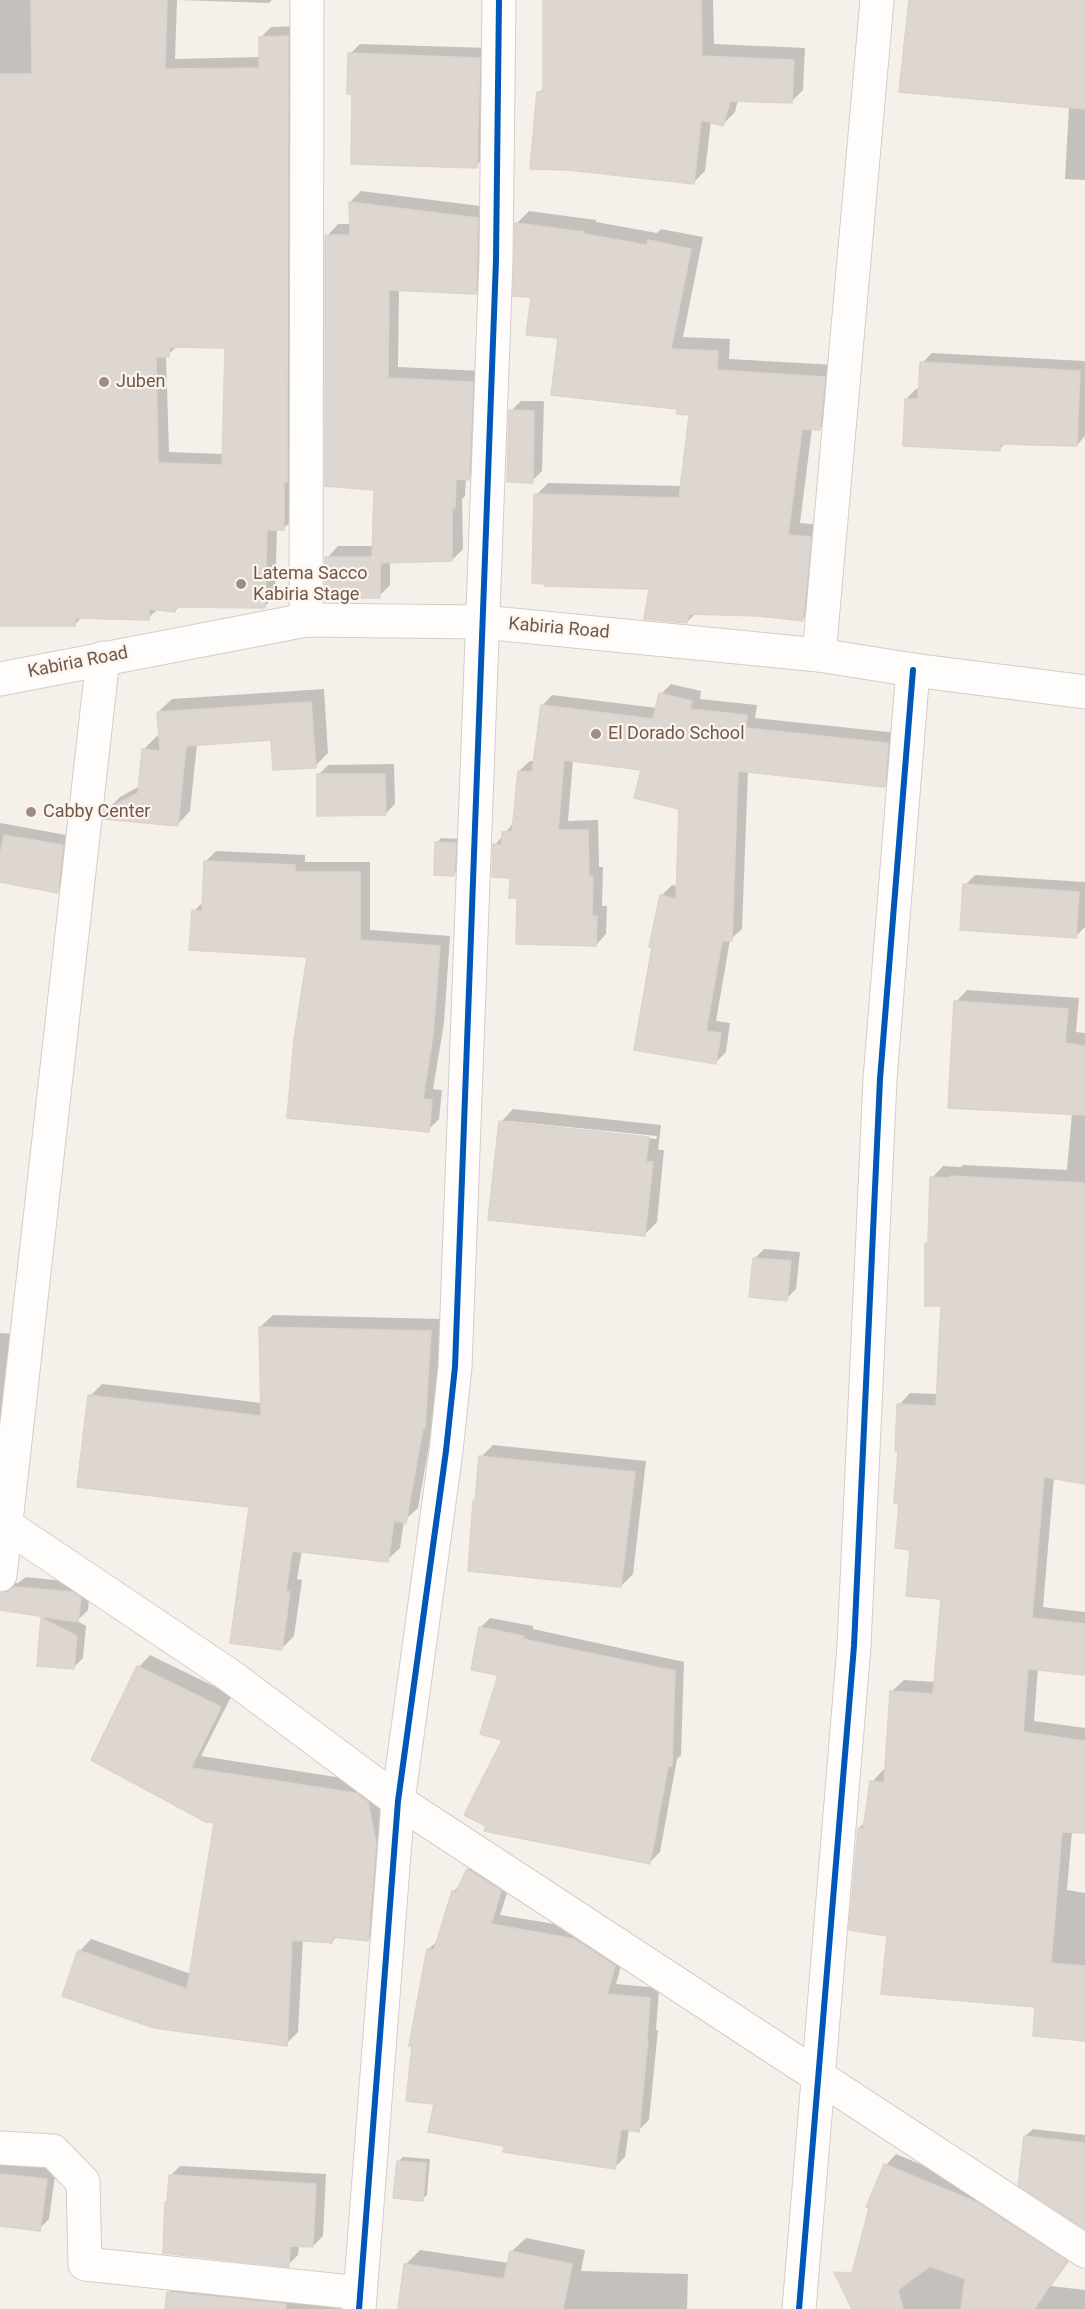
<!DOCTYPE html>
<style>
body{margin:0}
canvas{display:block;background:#f5f0ea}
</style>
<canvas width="1085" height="2309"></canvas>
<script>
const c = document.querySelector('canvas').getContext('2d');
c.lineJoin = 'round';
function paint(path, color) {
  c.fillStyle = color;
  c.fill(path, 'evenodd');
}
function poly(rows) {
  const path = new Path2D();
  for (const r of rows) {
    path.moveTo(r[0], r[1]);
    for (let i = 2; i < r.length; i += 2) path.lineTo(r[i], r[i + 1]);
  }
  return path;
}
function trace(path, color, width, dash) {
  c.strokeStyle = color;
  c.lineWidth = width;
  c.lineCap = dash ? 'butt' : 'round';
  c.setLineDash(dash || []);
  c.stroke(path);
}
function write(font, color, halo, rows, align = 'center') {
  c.font = font + ' Roboto,sans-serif';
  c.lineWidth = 4.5;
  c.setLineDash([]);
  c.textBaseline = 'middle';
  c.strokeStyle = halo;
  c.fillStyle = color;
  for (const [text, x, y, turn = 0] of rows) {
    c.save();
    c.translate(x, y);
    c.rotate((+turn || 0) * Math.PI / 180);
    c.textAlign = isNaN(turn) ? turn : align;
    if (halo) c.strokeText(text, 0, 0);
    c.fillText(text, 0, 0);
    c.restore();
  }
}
paint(poly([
 [0,0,272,0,269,3,177,0,175,59,260,57,260,38,271,27,299,26,294,518,283,529,277,529,275,596,264,607,180,606,175,611,158,609,148,618,83,616,74,625,0,625],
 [178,346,227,347,224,454,169,452,166,356],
 [543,0,713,0,714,44,805,48,803,90,791,102,738,100,735,112,723,124,711,121,705,171,693,183,539,93,544,87],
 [910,0,1059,0,1085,19,1085,180,1065,179,1069,106],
 [360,44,489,48,486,156,476,166,353,93,350,54],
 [361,191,488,207,486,282,475,293,399,289,398,367,483,371,480,467,468,478,466,478,465,496,462,499,463,549,452,560,390,561,390,585,379,596,327,558,338,546,374,546,376,489,327,236,338,224,351,224,350,202],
 [529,211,596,220,596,222,657,233,661,229,703,237,683,337,730,339,729,359,836,365,832,416,819,429,812,428,800,523,822,525,815,607,803,619,759,614,696,613,687,622,650,587,536,495,548,483,682,486,691,413,559,337,533,296,517,223],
 [932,353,1085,361,1085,436,1077,445,1006,442,999,450,906,399,916,389,920,389,922,363],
 [521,401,544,401,542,471,532,481,511,411],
 [671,684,701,691,700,699,757,705,755,718,898,733,895,775,884,785,748,771,742,929,730,940,716,1021,730,1023,726,1052,715,1063,661,896,672,885,678,887,681,808,643,768,573,760,568,821,598,820,599,867,603,867,602,906,607,906,606,934,596,945,518,897,511,876,495,845,514,822,519,771,530,761,535,761,542,706,552,695,657,708,661,694],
 [324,689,328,753,315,766,272,739,197,744,190,811,177,825,106,811,120,797,140,786,144,749,157,736,160,737,158,712,172,699],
 [394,764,395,804,385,814,318,775,328,765],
 [0,823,72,836,67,882,57,891,0,881],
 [441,838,460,839,459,869,454,874,437,843],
 [216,851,305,855,305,862,370,862,370,930,450,936,444,1023,433,1089,442,1090,439,1119,428,1130,309,956,194,911,204,901,206,861],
 [975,875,1085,882,1085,927,1075,937,965,885],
 [967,990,1079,998,1076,1032,1085,1033,1085,1482,1054,1477,1043,1607,1085,1612,1085,1674,1038,1668,1034,1721,1085,1728,1085,1831,1072,1831,1067,1890,1085,1893,1085,2040,1037,2006,888,1934,859,1828,865,1822,872,1782,883,1770,886,1771,892,1691,904,1680,936,1682,943,1598,912,1548,901,1502,899,1405,910,1393,938,1394,942,1305,926,1244,929,1241,932,1178,943,1166,961,1167,963,1165,1067,1170,1072,1113,956,1002],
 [513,1109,661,1125,658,1150,664,1150,657,1222,644,1235,501,1122],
 [509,1121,657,1136,656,1139,509,1124],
 [764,1249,800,1252,796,1289,786,1299,754,1259],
 [273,1315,443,1319,434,1417,418,1508,404,1521,400,1548,387,1560,302,1551,297,1579,302,1580,294,1636,281,1649,251,1506,90,1396,102,1384,262,1403,260,1327],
 [0,1333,17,1334,8,1414,0,1422],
 [493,1445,646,1461,633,1574,621,1586,475,1501,481,1457],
 [26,1577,83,1583,90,1588,88,1610,77,1621,86,1626,83,1658,73,1668,42,1619,46,1615,0,1609,0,1585,18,1583],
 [490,1618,533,1626,533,1629,684,1662,681,1755,677,1759,660,1852,650,1862,504,1739,500,1674,480,1628],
 [150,1655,232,1695,201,1756,368,1782,380,1791,387,1831,380,1928,368,1940,337,1936,332,1942,303,1939,298,2032,286,2044,80,1951,91,1939,191,1974,216,1822,93,1759,139,1667],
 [478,1859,511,1881,500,1915,585,1929,624,1955,616,1984,659,1988,656,2030,658,2030,649,2120,639,2130,629,2129,625,2157,615,2167,506,2145,435,2103,428,1950,439,1939,453,1892,462,1882,468,1869],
 [1033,2129,1085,2135,1085,2227,1025,2136],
 [896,2154,987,2192,1076,2251,1051,2286,1085,2290,1085,2309,857,2309,871,2207,868,2206,886,2165],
 [403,2157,430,2159,427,2195,422,2199,399,2161],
 [0,2163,56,2169,49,2219,39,2229,0,2224],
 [180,2166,326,2174,323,2236,313,2246,299,2245,298,2255,288,2265,170,2176],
 [526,2238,585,2250,581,2271,688,2274,687,2309,399,2309,406,2264,420,2250,509,2263,511,2252],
 [183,2278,349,2296,347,2309,167,2309,169,2292]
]), '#0003');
const building = poly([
 [31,0,167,0,165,69,259,68,259,37,288,36,287,482,284,482,284,530,267,530,265,608,176,607,175,612,149,609,149,620,75,618,75,626,0,626,0,74,32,74,31,0],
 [169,347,225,348,222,465,158,463,156,357,169,357,169,347],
 [543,0,701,0,702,56,794,60,792,103,730,101,723,126,701,120,694,184,568,170,530,169,537,92,543,92,543,0],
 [909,0,1085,0,1085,109,899,92,909,0],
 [348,53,480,58,477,168,351,164,352,94,347,94,348,53],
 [349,202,478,218,476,294,389,290,388,378,473,382,469,480,456,479,455,508,452,508,452,561,380,563,380,598,325,598,325,557,372,557,374,490,325,486,325,235,350,235,349,202],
 [515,223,585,232,584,234,647,245,648,240,691,249,671,349,718,351,717,370,825,377,820,430,802,429,788,535,811,537,803,621,759,616,689,614,687,623,644,619,649,589,545,586,545,584,532,583,534,494,679,498,689,415,677,414,677,409,551,395,558,338,526,335,531,297,513,296,515,223],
 [920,362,1080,371,1077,446,1000,444,1000,451,903,446,905,399,918,399,920,362],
 [509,410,534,411,533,483,507,482,509,410],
 [659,693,692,701,690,709,747,715,746,728,888,743,885,787,738,771,732,941,722,941,706,1031,721,1033,716,1064,634,1050,652,947,649,947,660,895,676,899,679,809,634,798,641,770,564,760,558,830,588,830,589,876,593,877,592,916,597,916,596,946,516,944,517,898,509,898,510,878,492,877,493,844,502,845,502,832,512,831,518,771,532,772,541,705,653,719,659,693],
 [311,702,316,768,273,770,271,740,186,746,178,826,104,819,105,810,138,793,142,749,160,751,157,712,311,702],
 [317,774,385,774,386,815,317,816,317,774],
 [4,835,63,845,58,893,0,882,0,857,4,835],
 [435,842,456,843,454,876,434,875,435,842],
 [204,861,295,865,295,872,360,872,360,940,440,946,433,1035,423,1099,432,1100,429,1132,287,1118,294,1040,307,957,189,950,192,910,202,911,204,861],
 [963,884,1079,892,1076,938,960,930,963,884],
 [954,1001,1068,1009,1065,1043,1085,1046,1085,1115,948,1108,954,1001],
 [499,1121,649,1137,646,1162,653,1162,645,1236,488,1220,499,1121],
 [950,1176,1085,1183,1085,1484,1044,1477,1032,1618,1085,1624,1085,1675,1028,1669,1023,1732,1085,1741,1085,1833,1062,1832,1051,1963,1085,1966,1085,2041,1033,2036,1035,2007,881,1994,887,1936,849,1930,858,1828,863,1829,870,1781,884,1783,890,1691,933,1694,941,1599,906,1596,910,1550,895,1548,899,1504,894,1503,898,1451,895,1451,897,1404,936,1406,941,1306,925,1306,925,1243,928,1243,930,1177,950,1178,950,1176],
 [753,1258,791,1261,787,1301,749,1297,753,1258],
 [259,1327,431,1331,425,1428,423,1428,406,1523,394,1521,388,1562,292,1551,286,1591,290,1592,282,1650,230,1643,249,1507,77,1487,88,1395,261,1416,259,1327],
 [479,1456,635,1472,621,1587,468,1571,473,1501,475,1501,479,1456],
 [14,1587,73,1592,81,1598,78,1622,0,1610,0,1593,8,1592,14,1587],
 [41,1618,77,1636,74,1669,37,1666,41,1618],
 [479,1627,524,1636,523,1639,675,1671,672,1766,668,1766,650,1864,484,1831,486,1826,464,1815,502,1740,480,1734,498,1675,471,1670,479,1627],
 [137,1666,221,1707,191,1768,356,1793,368,1802,376,1843,368,1941,333,1937,332,1943,292,1940,287,2046,154,2028,62,1996,78,1950,187,1989,214,1823,206,1822,91,1760,137,1666],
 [467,1869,501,1891,491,1924,574,1939,615,1966,607,1994,650,1998,647,2039,648,2040,639,2132,621,2129,615,2169,503,2152,504,2146,428,2132,434,2104,406,2101,412,2046,409,2046,427,1949,434,1950,452,1891,456,1892,467,1869],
 [1024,2136,1085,2143,1085,2229,1018,2185,1024,2136],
 [397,2161,426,2163,423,2201,393,2198,397,2161],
 [884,2164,976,2202,1067,2261,1034,2309,961,2309,965,2279,930,2266,898,2290,903,2309,852,2309,834,2272,852,2273,869,2208,866,2207,884,2164],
 [0,2174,47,2179,40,2231,0,2226,0,2174],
 [169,2175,316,2184,313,2247,290,2246,289,2267,163,2253,165,2202,167,2202,169,2175],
 [510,2251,572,2264,563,2309,398,2309,404,2264,504,2279,510,2251],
 [167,2292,286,2304,285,2309,165,2309,167,2292]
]);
paint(building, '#ded6d0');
trace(building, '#ddd3cd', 1.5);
const minor = poly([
 [306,620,307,0],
 [819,655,877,0],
 [0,1521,229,1675,398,1801,1085,2251],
 [0,1575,103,658],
 [0,2148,53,2151,83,2182,85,2264,360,2293],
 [359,2309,398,1801,446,1451,455,1367,496,260,499,0],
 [799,2309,854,1646,880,1079,913,670]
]);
const secondary = poly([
 [0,679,306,620,482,622,819,655,913,670,1085,692]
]);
trace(minor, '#d4cdc8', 35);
trace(secondary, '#d4cdc6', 35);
trace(minor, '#fefdfc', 33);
trace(secondary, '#fefdfc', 33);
trace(poly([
 [359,2309,398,1801,446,1451,455,1367,496,260,499,0],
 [799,2309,854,1646,880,1079,913,670]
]), '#0057b8', 6);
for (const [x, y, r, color] of [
 [104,382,6,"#9e8d85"],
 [241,584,6,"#9e8d85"],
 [596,734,6,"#9e8d85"],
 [31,812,6,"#9e8d85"]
]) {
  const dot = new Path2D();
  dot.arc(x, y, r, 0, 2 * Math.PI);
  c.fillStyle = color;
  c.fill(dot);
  trace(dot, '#fdf5ec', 2);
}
write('18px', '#6f584e', '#fdf5ec', [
 ["Juben",116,382],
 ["Latema Sacco",253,574],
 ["Kabiria Stage",253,595],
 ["El Dorado School",608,734],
 ["Cabby Center",43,812]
], 'left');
write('18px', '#6f584e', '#fdf5ec', [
 ["Kabiria Road",559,629,5],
 ["Kabiria Road",78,663,-11]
]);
</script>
